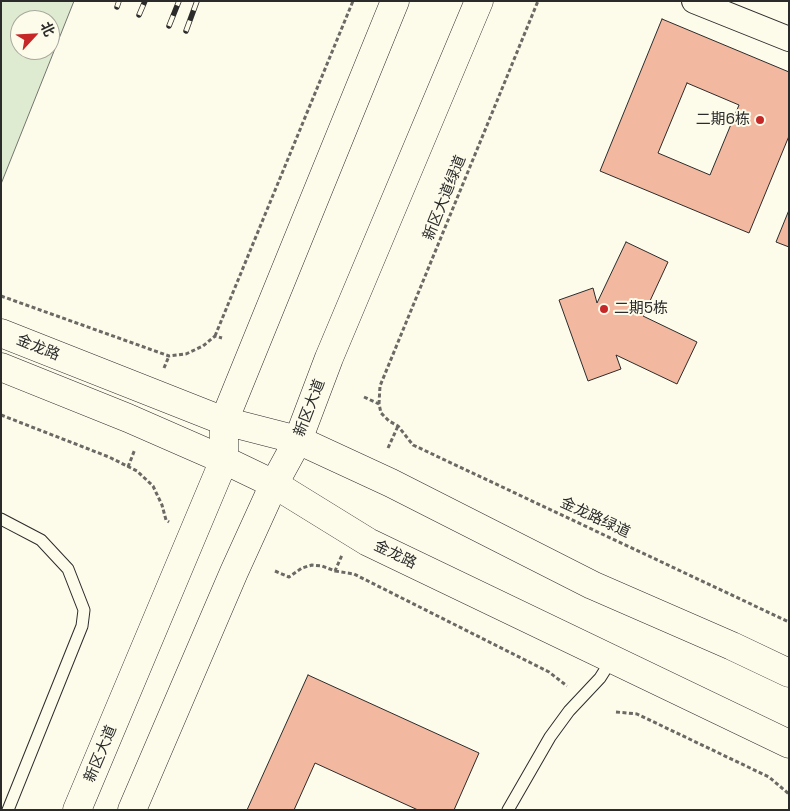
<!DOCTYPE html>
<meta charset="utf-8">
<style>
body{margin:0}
#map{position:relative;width:790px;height:811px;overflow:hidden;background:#fdfbea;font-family:"Space Grotesk","Noto Sans SC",sans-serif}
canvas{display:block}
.frame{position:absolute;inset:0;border:2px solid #2b2b2b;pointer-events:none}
.north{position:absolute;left:10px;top:10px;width:50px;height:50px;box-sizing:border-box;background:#fdfbea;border:1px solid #a9a89e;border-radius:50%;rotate:65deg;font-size:14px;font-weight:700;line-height:20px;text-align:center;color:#2b2b2b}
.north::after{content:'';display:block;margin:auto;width:18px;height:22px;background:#c62828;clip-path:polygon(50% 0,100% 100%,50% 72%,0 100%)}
</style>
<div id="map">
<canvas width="790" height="811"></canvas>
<div class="frame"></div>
<div class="north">北</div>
</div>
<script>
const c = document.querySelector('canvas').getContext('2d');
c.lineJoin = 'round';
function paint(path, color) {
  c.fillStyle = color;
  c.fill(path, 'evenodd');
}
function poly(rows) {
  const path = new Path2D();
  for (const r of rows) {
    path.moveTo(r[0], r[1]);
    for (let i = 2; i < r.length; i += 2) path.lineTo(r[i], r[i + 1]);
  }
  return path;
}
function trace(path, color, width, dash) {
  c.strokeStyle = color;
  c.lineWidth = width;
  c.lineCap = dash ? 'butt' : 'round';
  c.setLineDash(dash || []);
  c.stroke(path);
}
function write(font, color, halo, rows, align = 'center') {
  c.font = font + ' "Space Grotesk","Noto Sans SC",sans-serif';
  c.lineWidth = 4;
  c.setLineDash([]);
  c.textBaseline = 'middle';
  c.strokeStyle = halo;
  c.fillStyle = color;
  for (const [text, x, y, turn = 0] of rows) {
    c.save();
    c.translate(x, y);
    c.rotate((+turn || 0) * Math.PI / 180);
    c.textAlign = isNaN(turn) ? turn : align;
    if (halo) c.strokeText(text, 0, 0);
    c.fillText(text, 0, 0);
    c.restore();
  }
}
const green = poly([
 [1,1,74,1,1,184,1,1],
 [20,20,50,20,50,50,20,50,20,20]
]);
paint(green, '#deebd1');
trace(green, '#74746e', 1);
const building = poly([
 [662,19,789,72,789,136,749,233,600,171,662,19],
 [687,83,739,105,710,175,658,153,687,83],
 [789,210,789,247,776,242,789,210],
 [626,242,668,262,643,316,697,342,677,384,616,355,621,369,588,381,559,300,593,288,597,303,626,242],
 [308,675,479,753,454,810,418,810,315,763,294,810,247,810,308,675]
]);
paint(building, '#f2b8a0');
trace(building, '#2b2b2b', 1);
const service = poly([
 [1,519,41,540,68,569,84,610,82,626,8,810],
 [508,810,550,737,569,711,600,678,612,659]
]);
const minor = poly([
 [694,1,789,39]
]);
const secondary = poly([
 [1,333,224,421,298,440,391,483,592,585,732,646,789,673],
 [1,367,128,418,224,460,274,484,368,542,789,744]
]);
const primary = poly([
 [77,810,224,460,224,421,395,1],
 [132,810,234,572,274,484,298,440,329,358,479,1]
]);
trace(service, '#2b2b2b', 13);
trace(minor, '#2b2b2b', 26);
trace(secondary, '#2b2b2b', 29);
trace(primary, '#2b2b2b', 29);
trace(poly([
 [1,296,169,356,186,354,203,346,215,336,222,338],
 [215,336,353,1],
 [164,368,169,356],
 [364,397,379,404,381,413,389,421,398,426,413,445,789,622],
 [379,404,380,386,538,1],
 [1,415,109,457,137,471,153,486,162,505,166,520,169,522],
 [388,448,398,426],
 [128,467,135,449],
 [275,571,289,577,302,568,312,565,322,566,335,571,342,555],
 [335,571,354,574,549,672,567,686],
 [616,712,637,714,769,777,789,794]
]), '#6a6964', 3, [4, 2.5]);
trace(service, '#fdfbea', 11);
trace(minor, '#fdfbea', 24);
trace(secondary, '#fdfbea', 28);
trace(primary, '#fdfbea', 28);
const rail = poly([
 [117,7,119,1],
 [139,15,145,1],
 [169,26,179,1],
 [186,31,197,1]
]);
trace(rail, '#2b2b2b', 5.5);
trace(rail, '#fdfbea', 4, [11]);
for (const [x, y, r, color] of [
 [760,120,5,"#c62828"],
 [604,309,5,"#c62828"]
]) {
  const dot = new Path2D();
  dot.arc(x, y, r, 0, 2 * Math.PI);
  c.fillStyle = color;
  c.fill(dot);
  trace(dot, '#fdfbea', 2);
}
write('15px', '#2b2b2b', '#fdfbea', [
 ["二期6栋",750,120],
 ["二期5栋",614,309,"left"]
], 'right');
write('15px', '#2b2b2b', '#fdfbea', [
 ["新区大道绿道",445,198,-68],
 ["金龙路",38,348,22],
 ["新区大道",310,408,-69],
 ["金龙路绿道",595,518,25],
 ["金龙路",395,555,26],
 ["新区大道",101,754,-67]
]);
</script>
